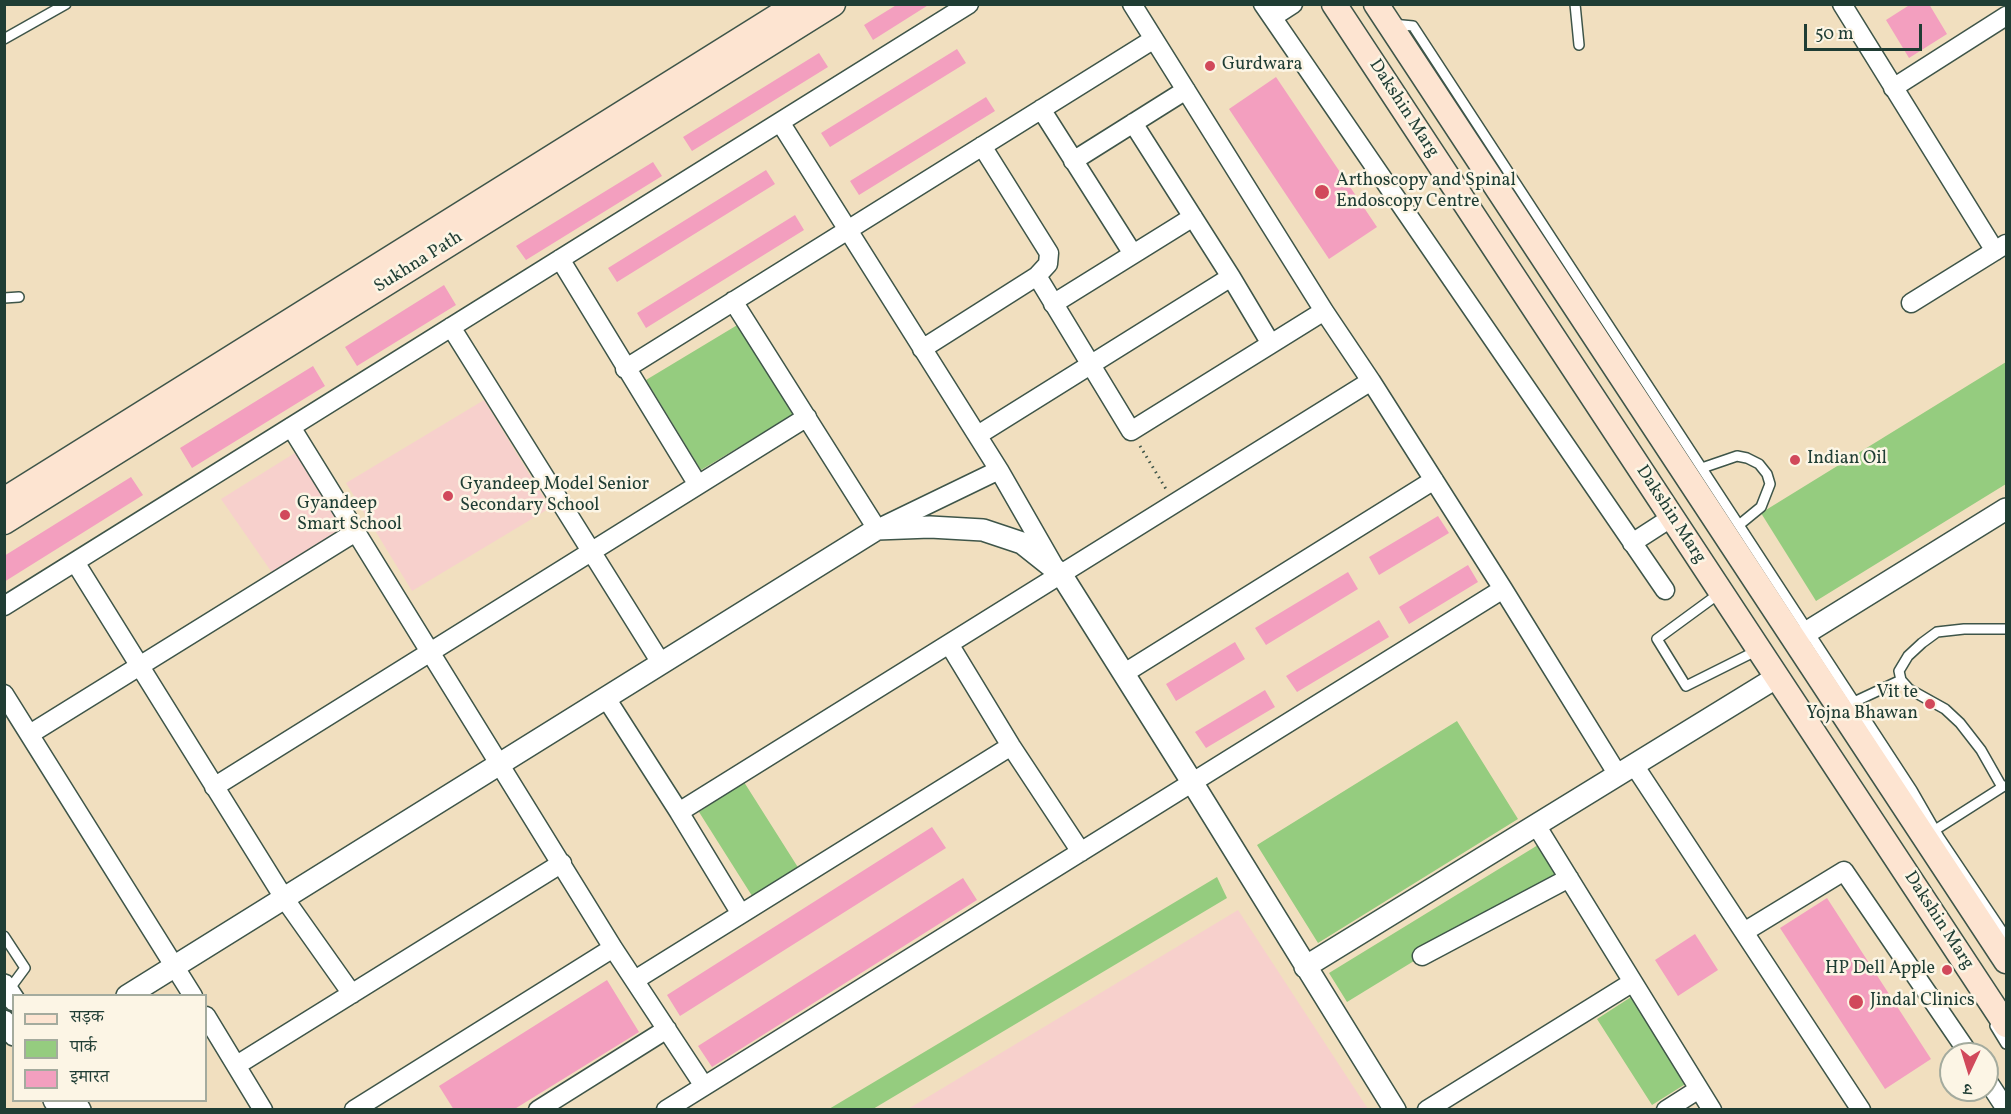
<!DOCTYPE html>
<meta charset="utf-8">
<style>
body{margin:0}
#map{position:relative;width:2011px;height:1114px;overflow:hidden;background:#f1dfbf;font-family:Vollkorn,"Noto Serif Devanagari",serif}
canvas{display:block}
.frame{position:absolute;inset:0;border:6px solid #1f3d34;pointer-events:none}
.legend{position:absolute;left:12px;top:994px;width:195px;height:108px;box-sizing:border-box;background:#fcf5e5;border:2px solid #a4ab9e;margin:0;padding:8px 10px;list-style:none;font-size:18px;color:#1f3d34}
.legend li{display:flex;align-items:center;gap:12px;height:30px}
.legend b{width:30px;border:2px solid #a4ab9e}
.north{position:absolute;left:1939px;top:1042px;width:60px;height:60px;box-sizing:border-box;background:#fcf5e5;border:2px solid #a4ab9e;border-radius:50%;rotate:184deg;font-size:16px;font-weight:700;line-height:24px;text-align:center;color:#1f3d34}
.north::after{content:'';display:block;margin:auto;width:21px;height:27px;background:#d1495b;clip-path:polygon(50% 0,100% 100%,50% 72%,0 100%)}
.scale{position:absolute;left:1804px;top:24px;width:118px;height:27px;box-sizing:border-box;border:3px solid #1f3d34;border-top:0;padding-left:8px;font-size:18px;line-height:21px;white-space:nowrap;color:#1f3d34;-webkit-text-stroke:4px #fcf5e5;paint-order:stroke}
</style>
<div id="map">
<canvas width="2011" height="1114"></canvas>
<div class="frame"></div>
<ul class="legend">
<li><b style="height:8px;background:#fde4d1"></b>सड़क</li>
<li><b style="height:16px;background:#95cc7f"></b>पार्क</li>
<li><b style="height:16px;background:#f39fbf"></b>इमारत</li>
</ul>
<div class="north">उ</div>
<div class="scale">50 m</div>
</div>
<script>
const c = document.querySelector('canvas').getContext('2d');
c.lineJoin = 'round';
function paint(path, color) {
  c.fillStyle = color;
  c.fill(path, 'evenodd');
}
function poly(rows) {
  const path = new Path2D();
  for (const r of rows) {
    path.moveTo(r[0], r[1]);
    for (let i = 2; i < r.length; i += 2) path.lineTo(r[i], r[i + 1]);
  }
  return path;
}
function trace(path, color, width, dash) {
  c.strokeStyle = color;
  c.lineWidth = width;
  c.lineCap = dash ? 'butt' : 'round';
  c.setLineDash(dash || []);
  c.stroke(path);
}
function write(font, color, halo, rows, align = 'center') {
  c.font = font + ' Vollkorn,serif';
  c.lineWidth = 5;
  c.setLineDash([]);
  c.textBaseline = 'middle';
  c.strokeStyle = halo;
  c.fillStyle = color;
  for (const [text, x, y, turn = 0] of rows) {
    c.save();
    c.translate(x, y);
    c.rotate((+turn || 0) * Math.PI / 180);
    c.textAlign = isNaN(turn) ? turn : align;
    if (halo) c.strokeText(text, 0, 0);
    c.fillText(text, 0, 0);
    c.restore();
  }
}
paint(poly([
 [484,400,550,508,412,591,346,483],
 [298,451,349,531,275,577,221,499],
 [1238,910,1368,1109,908,1109]
]), '#f7d0cc');
paint(poly([
 [739,324,794,414,701,470,646,380],
 [2006,362,2006,484,1816,601,1761,513],
 [1457,721,1518,819,1318,943,1257,845],
 [744,782,799,869,754,899,699,812],
 [1538,845,1556,874,1347,1002,1329,973],
 [1217,877,1227,898,873,1109,829,1109],
 [1631,997,1687,1083,1652,1105,1597,1019]
]), '#95cc7f');
paint(poly([
 [898,4,930,4,873,40,864,25],
 [1911,4,1929,4,1947,34,1909,58,1886,20],
 [957,49,966,63,830,147,821,133],
 [819,53,828,67,692,151,683,137],
 [1276,77,1377,227,1329,259,1229,109],
 [986,97,995,111,859,195,850,181],
 [653,162,662,176,526,260,516,246],
 [766,170,775,184,617,282,608,268],
 [795,215,804,230,646,328,637,313],
 [444,285,456,305,357,366,345,347],
 [313,366,325,386,192,468,180,448],
 [131,477,143,495,4,582,4,556],
 [1438,516,1449,533,1379,575,1369,557],
 [1468,565,1478,582,1409,624,1399,607],
 [1348,572,1358,589,1266,645,1255,628],
 [1379,620,1389,637,1297,692,1286,676],
 [1235,642,1245,659,1176,701,1166,684],
 [1265,690,1275,707,1206,748,1195,732],
 [932,827,946,848,680,1016,667,995],
 [963,878,977,900,712,1067,698,1046],
 [1827,898,1931,1059,1885,1089,1780,928],
 [1695,934,1718,970,1678,996,1655,960],
 [607,980,639,1032,513,1110,454,1110,439,1086]
]), '#f39fbf');
const service = poly([
 [1575,4,1579,45],
 [1392,24,1413,26,1912,790,1939,837,2006,937],
 [4,39,66,4],
 [4,298,19,297],
 [1702,468,1737,456,1747,458,1759,464,1767,474,1770,484,1761,507,1739,525],
 [1713,598,1657,639,1686,686,1750,654],
 [1854,702,1901,680],
 [2002,787,1981,750,1960,723,1945,709,1909,689,1901,680,1899,671,1908,656,1922,643,1937,632,1964,629,2006,629],
 [1935,830,2004,786],
 [4,936,25,968,8,991],
 [1995,1026,2006,1044]
]);
const minor = poly([
 [1132,4,1324,311,1371,381,1503,589,1618,775],
 [1263,4,1665,590],
 [1842,4,1995,251],
 [1273,17,1293,4],
 [1893,88,2006,16],
 [1041,109,1133,254],
 [780,122,999,470,1054,566],
 [1133,123,1231,277,1271,344],
 [1073,161,1186,90],
 [560,259,698,485],
 [1037,276,1131,431,1324,311],
 [733,301,877,529,999,470],
 [1911,303,2006,244],
 [1053,304,1193,217],
 [451,327,661,663],
 [922,349,1037,276,1048,264,1049,253,982,146],
 [625,369,1154,39],
 [291,427,613,948,704,1086],
 [978,435,1231,277],
 [1632,543,1663,523],
 [75,562,284,898,352,994],
 [4,606,969,4],
 [949,644,1011,746,1081,852],
 [1123,674,1434,480],
 [4,694,193,996],
 [606,698,679,812,741,914],
 [30,734,357,531],
 [1634,765,1861,1110],
 [214,787,807,417],
 [679,812,1371,381],
 [1536,825,1712,1110],
 [1744,932,1844,871,1969,1054],
 [1422,956,1569,878],
 [635,980,1011,746],
 [206,1016,263,1110],
 [237,1065,562,863],
 [1987,1080,2006,1109],
 [354,1110,613,948],
 [538,1110,667,1029],
 [666,1110,1503,589],
 [1427,1110,1633,982],
 [1666,1110,1699,1089]
]);
const tertiary = poly([
 [1809,631,2006,509],
 [1305,967,1769,682],
 [4,985,14,1000],
 [127,996,877,529,930,527,983,530,1022,543,1061,574,1192,782,1395,1110],
 [4,1021,14,1035],
 [54,1100,60,1110],
 [74,1100,80,1110]
]);
const secondary = poly([
 [1334,4,2006,1025],
 [1376,4,2006,961],
 [4,500,797,4],
 [4,522,833,4]
]);
trace(service, '#3e5549', 12);
trace(minor, '#3e5549', 21);
trace(tertiary, '#3e5549', 24);
trace(secondary, '#3e5549', 27);
trace(poly([
 [1140,446,1166,489]
]), '#3e5549', 3, [1.5, 4.5]);
trace(service, '#fff', 9);
trace(minor, '#fff', 18);
trace(tertiary, '#fff', 21);
trace(secondary, '#fde4d1', 24);
for (const [x, y, r, color] of [
 [1210,66,6,"#d1495b"],
 [1322,192,8,"#d1495b"],
 [1795,460,6,"#d1495b"],
 [448,496,6,"#d1495b"],
 [285,515,6,"#d1495b"],
 [1930,704,6,"#d1495b"],
 [1947,970,6,"#d1495b"],
 [1856,1002,8,"#d1495b"]
]) {
  const dot = new Path2D();
  dot.arc(x, y, r, 0, 2 * Math.PI);
  c.fillStyle = color;
  c.fill(dot);
  trace(dot, '#fcf5e5', 2);
}
write('18px', '#1f3d34', '#fcf5e5', [
 ["Gurdwara",1222,66],
 ["Arthoscopy and Spinal",1336,182],
 ["Endoscopy Centre",1336,203],
 ["Indian Oil",1807,460],
 ["Gyandeep Model Senior",460,486],
 ["Secondary School",460,507],
 ["Gyandeep",297,505],
 ["Smart School",297,526],
 ["Vit te",1918,694,"right"],
 ["Yojna Bhawan",1918,715,"right"],
 ["HP Dell Apple",1935,970,"right"],
 ["Jindal Clinics",1870,1002]
], 'left');
write('18px', '#1f3d34', '#fcf5e5', [
 ["Dakshin Marg",1403,109,57],
 ["Sukhna Path",419,263,-32],
 ["Dakshin Marg",1670,515,57],
 ["Dakshin Marg",1938,921,57]
]);
</script>
